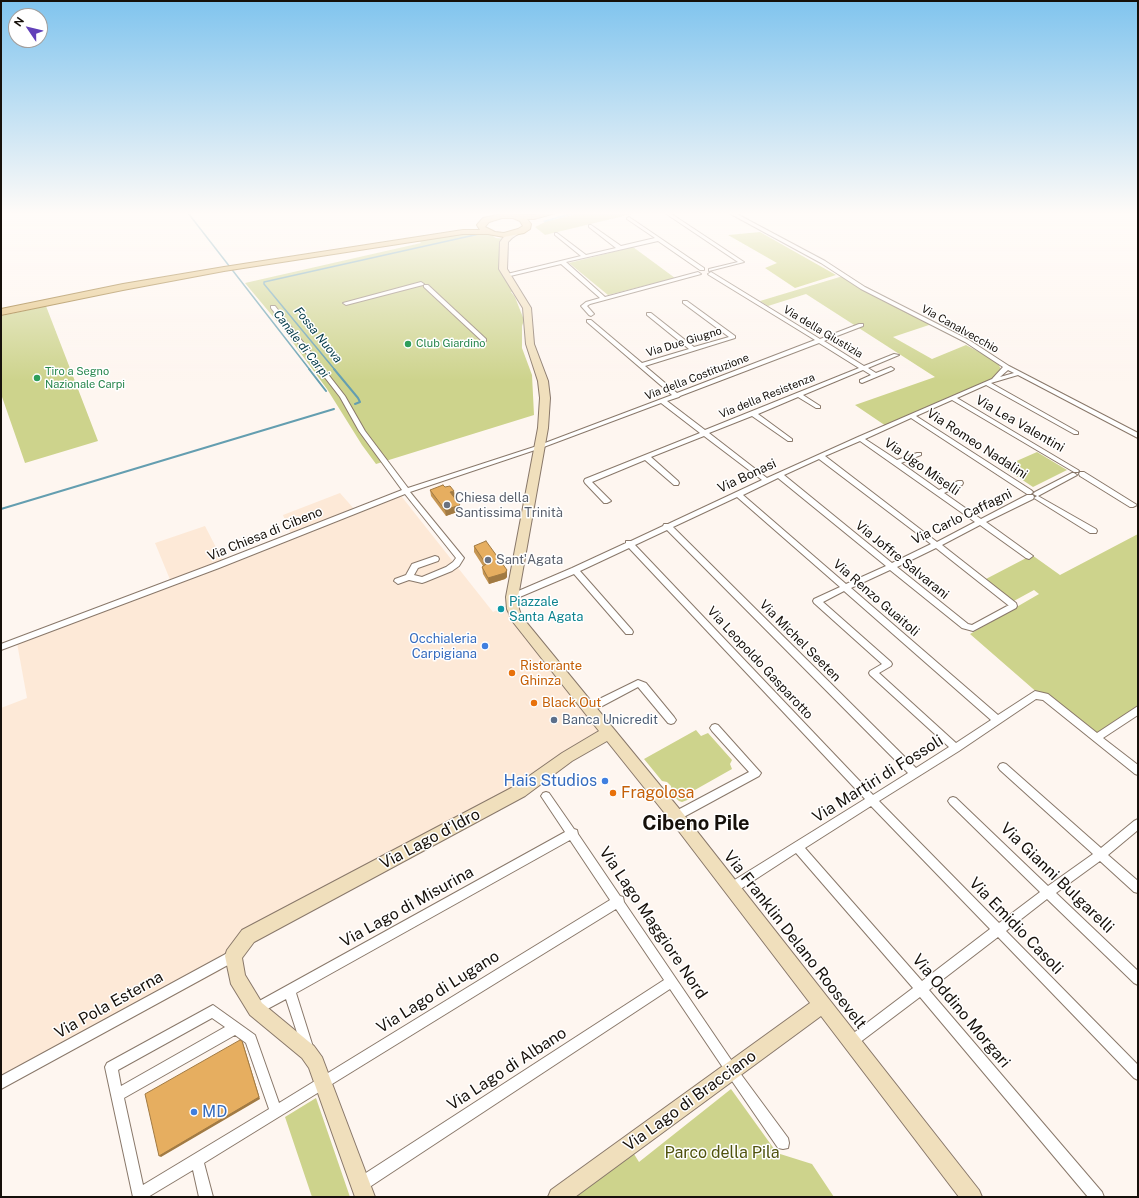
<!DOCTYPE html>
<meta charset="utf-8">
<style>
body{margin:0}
#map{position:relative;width:1139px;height:1198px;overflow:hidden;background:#fef6f0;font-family:"Public Sans",sans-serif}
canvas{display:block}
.frame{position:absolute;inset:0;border:2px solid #16100a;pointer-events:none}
.north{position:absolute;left:8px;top:8px;width:40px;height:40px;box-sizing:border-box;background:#fff;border:1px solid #a29f9d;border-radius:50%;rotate:305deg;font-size:11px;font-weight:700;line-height:16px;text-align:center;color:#16100a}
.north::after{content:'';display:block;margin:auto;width:14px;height:18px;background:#6140b9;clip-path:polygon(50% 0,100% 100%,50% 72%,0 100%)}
</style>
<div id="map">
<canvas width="1139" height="1198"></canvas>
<div class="frame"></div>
<div class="north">N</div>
</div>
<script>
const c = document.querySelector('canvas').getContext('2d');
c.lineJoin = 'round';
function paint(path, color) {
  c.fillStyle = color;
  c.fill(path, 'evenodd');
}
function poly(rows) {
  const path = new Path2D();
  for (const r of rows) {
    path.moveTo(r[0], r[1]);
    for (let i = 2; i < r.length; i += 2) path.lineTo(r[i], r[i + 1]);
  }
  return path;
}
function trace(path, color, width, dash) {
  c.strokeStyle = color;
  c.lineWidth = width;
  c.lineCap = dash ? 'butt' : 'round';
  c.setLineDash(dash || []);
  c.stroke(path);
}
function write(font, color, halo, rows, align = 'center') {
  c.font = font + ' "Public Sans",sans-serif';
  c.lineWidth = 3;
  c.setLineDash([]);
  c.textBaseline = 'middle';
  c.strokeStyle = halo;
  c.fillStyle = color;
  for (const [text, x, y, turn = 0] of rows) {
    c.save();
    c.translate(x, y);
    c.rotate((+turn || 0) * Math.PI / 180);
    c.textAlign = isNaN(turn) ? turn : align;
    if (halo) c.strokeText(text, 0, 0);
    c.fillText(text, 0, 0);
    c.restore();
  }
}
paint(poly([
 [398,492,493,612,509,604,515,625,558,679,608,733,598,738,518,800,234,951,233,956,220,971,1,1089,1,708,27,698,17,643,171,582,155,543,205,526,223,561,291,534,283,515,340,493,355,510]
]), '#fde9d7');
paint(poly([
 [582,213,636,213,545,235,535,227,547,221],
 [467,229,491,235,496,238,506,239,505,271,518,289,511,292,515,297,524,320,522,326,522,348,532,375,534,415,376,464,362,445,327,389,280,325,245,283,421,243,416,237],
 [633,247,675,278,608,295,569,263],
 [843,276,932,324,893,337,932,359,966,345,994,360,999,365,1001,370,997,376,985,383,886,426,855,405,935,377,806,294,768,306,760,301],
 [46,306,98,441,25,463,1,394,1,316],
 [1037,452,1067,470,1033,487,1003,467],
 [1138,534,1138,712,1094,742,970,634,1039,594,1034,590,1012,602,984,580,1032,555,1060,575],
 [696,730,701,736,708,733,732,760,730,764,732,769,686,795,690,799,682,802,679,801,672,795,671,786,667,782,662,781,644,759],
 [731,1089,777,1153,812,1164,834,1197,561,1197,629,1146,639,1162],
 [316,1098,350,1197,312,1197,285,1117]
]), '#cdd38c');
paint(poly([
 [760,232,836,275,795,288,765,268,777,263,728,235]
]), '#c8cf74');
trace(poly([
 [188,213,310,370],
 [335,370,264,284,264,282,479,234]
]), '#649eb0', 1.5);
trace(poly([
 [309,369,326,391],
 [334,369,358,398,360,402,355,404],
 [1,509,334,409]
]), '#649eb0', 2);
paint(poly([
 [570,213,578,213,545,222,543,221,570,213]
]), '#85dbf7');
const street = poly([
 [665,213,670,213,744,262,709,271,709,269,738,262,665,213],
 [729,213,735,213,825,261,865,287,969,340,1009,366,1138,433,1138,438,1136,437,1018,375,991,383,1078,432,1078,434,1074,434,986,385,957,398,1078,470,1079,471,1078,472,1074,472,952,400,916,416,1031,490,1033,492,1031,494,1027,494,911,418,865,439,897,460,917,453,921,453,921,455,901,463,939,490,958,481,962,481,963,483,962,485,944,493,981,519,1027,495,1033,495,1034,497,1033,499,986,522,1033,556,1029,559,1026,558,980,525,942,545,1016,603,1017,606,1016,608,973,631,962,628,890,570,851,588,998,715,1035,691,1048,694,1097,733,1138,706,1138,715,1103,738,1138,765,1138,775,1135,774,1043,700,1036,699,959,751,879,801,999,923,1040,892,950,804,948,801,950,798,953,797,956,798,1048,886,1093,854,1000,770,998,767,1000,764,1003,763,1006,764,1101,848,1134,821,1138,819,1138,830,1108,855,1138,881,1138,893,1134,892,1100,861,1056,893,1138,971,1138,985,1134,983,1047,899,1006,931,1138,1065,1138,1080,1134,1078,998,937,929,990,1102,1192,1104,1197,1088,1197,920,997,855,1046,851,1048,847,1046,845,1042,847,1038,913,988,796,853,736,892,732,893,728,892,727,888,728,884,865,799,629,548,580,571,632,630,633,632,632,634,626,634,574,574,515,599,512,600,508,597,509,595,572,568,626,543,626,541,631,541,663,526,664,524,668,524,762,480,704,436,651,457,678,481,679,483,678,485,674,485,645,460,592,482,611,501,607,503,604,503,585,483,584,481,585,479,700,433,661,403,541,448,410,492,464,558,459,566,452,571,425,582,422,583,409,580,398,584,394,581,395,579,406,575,412,564,435,556,438,557,439,559,438,561,418,568,414,575,422,577,446,567,453,562,456,558,405,494,219,568,1,650,1,644,213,564,402,490,359,431,340,397,271,308,271,306,275,306,345,396,365,431,408,488,537,446,672,395,587,322,587,320,591,320,642,363,689,349,647,315,647,313,651,313,694,347,729,337,683,303,683,301,687,301,735,336,735,338,645,366,677,393,815,340,709,275,708,274,711,272,820,339,859,324,863,324,863,326,824,341,864,366,894,354,899,355,868,368,876,373,891,367,894,369,893,370,862,383,860,382,860,380,871,375,863,370,803,395,820,406,820,408,816,408,798,397,758,414,792,439,792,441,788,441,752,416,709,433,767,478,858,437,992,379,1003,367,965,342,861,289,821,263,729,213],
 [819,343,859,368,705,430,667,401,679,397,680,396,819,343],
 [1008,370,1014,373,1000,377,1008,370],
 [860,441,975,522,937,542,825,456,860,441],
 [819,459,931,544,892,563,784,475,819,459],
 [778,478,886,566,846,584,743,495,778,478],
 [737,497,840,587,814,599,813,601,814,603,882,664,870,671,869,673,870,675,949,747,916,768,673,527,737,497],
 [667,530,908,773,873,795,635,545,667,530],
 [936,548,1008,605,1009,605,972,625,968,624,897,567,936,548],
 [844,591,991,720,956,743,879,673,891,666,892,664,891,662,823,602,844,591],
 [871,806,990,929,922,981,805,848,871,806],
 [629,217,704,268,704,270,700,270,658,241,566,262,605,297,698,272,701,274,590,304,587,306,594,314,591,316,589,315,581,306,586,302,600,298,561,264,506,277,503,275,581,256,555,235,555,233,557,233,586,255,616,248,589,227,589,225,591,225,621,246,655,238,627,219,627,218,629,217],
 [421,282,424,284,423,285,346,305,343,303,421,282],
 [424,285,428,285,486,339,486,341,482,341,424,287,424,285],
 [1080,472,1084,472,1137,505,1133,507,1130,507,1080,476,1079,474,1080,472],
 [1072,473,1074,473,1077,475,1038,496,1096,529,1097,531,1096,533,1090,533,1034,498,1037,496,1033,494,1035,492,1072,473],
 [638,680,646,683,674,717,676,720,674,723,671,724,668,723,638,687,591,712,588,713,585,712,584,709,585,706,638,680],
 [715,724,718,725,761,773,759,776,680,819,676,820,672,819,671,816,672,813,749,772,712,731,710,728,712,725,715,724],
 [546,792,549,793,574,829,577,830,578,834,620,896,623,897,624,902,740,1073,788,1138,789,1143,788,1148,783,1149,778,1148,732,1081,670,989,365,1190,360,1192,355,1190,353,1185,355,1180,664,980,616,909,204,1163,213,1197,199,1197,193,1170,148,1197,133,1197,105,1067,107,1063,213,1005,255,1035,279,1103,610,900,570,840,296,993,313,1047,311,1051,307,1053,303,1051,286,999,260,1013,256,1015,252,1013,250,1009,252,1005,565,832,541,796,543,793,546,792],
 [212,1018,225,1027,121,1086,118,1070,212,1018],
 [235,1035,246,1043,269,1109,143,1185,124,1098,235,1035],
 [233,950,237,952,239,956,237,960,1,1089,1,1076,233,950]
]);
const secondary = poly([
 [516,231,518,232,518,234,512,238,508,242,507,269,531,308,534,344,548,381,550,398,548,428,518,597,519,609,522,617,681,811,979,1190,982,1197,959,1197,821,1016,575,1197,548,1197,551,1190,810,1003,671,821,607,741,572,761,525,796,254,942,242,958,245,975,262,1003,314,1046,322,1057,375,1197,355,1197,309,1068,302,1058,250,1015,231,984,225,956,227,950,242,930,515,786,562,753,599,731,513,622,507,609,506,597,538,428,540,398,538,381,526,344,523,308,499,269,500,242,506,234,516,231]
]);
const primary = poly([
 [541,213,555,213,534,219,527,219,531,224,530,229,524,233,504,237,488,234,463,234,224,271,123,290,1,315,1,309,123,284,224,267,463,230,480,230,477,225,483,218,502,214,534,215,541,213],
 [502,218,513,218,520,221,523,226,518,229,504,233,495,232,485,227,489,222,502,218]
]);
trace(street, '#89786a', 2);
trace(secondary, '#89786a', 2);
trace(primary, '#8d6617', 2);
paint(street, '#fff');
paint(secondary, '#f0dfbc');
paint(primary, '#e1bf78');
paint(poly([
 [430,490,455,497,454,498,460,511,446,516,431,496],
 [474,546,507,570,507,577,505,579,489,584,483,574,482,567,483,566,474,552]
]), '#c69653');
paint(poly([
 [454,491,455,497,451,499,450,492],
 [460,505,460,511,446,516,445,510],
 [507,570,507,577,505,579,489,584,488,578],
 [242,1041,243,1043,260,1099,161,1157,159,1156]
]), '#a17a43');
const building = poly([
 [443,485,445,487,450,486,454,491,450,492,460,505,445,510,430,490,443,485],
 [486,541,507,570,505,573,488,578,482,567,486,564,474,546,486,541],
 [240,1040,242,1041,259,1097,159,1156,145,1094,240,1040]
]);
paint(building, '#e6ae60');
trace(building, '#a17a43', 1);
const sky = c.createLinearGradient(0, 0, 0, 381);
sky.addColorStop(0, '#80c4ee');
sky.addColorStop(0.56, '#fffbf8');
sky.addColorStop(1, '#fffbf800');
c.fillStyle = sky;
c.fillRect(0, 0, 1139, 381);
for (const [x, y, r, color] of [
 [408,344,4,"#2e9e5b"],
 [37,378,4,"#2e9e5b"],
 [447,505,4,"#6b7280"],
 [488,560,4,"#6b7280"],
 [501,609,4,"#0f9aa8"],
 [485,646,4,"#3f7fe0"],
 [512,673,4,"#e8710a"],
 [534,703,4,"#e8710a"],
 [554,720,4,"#5c6f8a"],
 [605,781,4,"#3f7fe0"],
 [613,793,4,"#e8710a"],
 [194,1112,4,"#3f7fe0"]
]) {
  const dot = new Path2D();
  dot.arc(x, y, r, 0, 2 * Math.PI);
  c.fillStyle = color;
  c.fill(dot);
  trace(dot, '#fff', 1.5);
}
write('11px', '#16100a', '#fff', [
 ["Via Canalvecchio",960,329,29],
 ["Via della Giustizia",823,332,31],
 ["Via Due Giugno",684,342,-17],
 ["Via della Costituzione",697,377,-21],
 ["Via della Resistenza",767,396,-22]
]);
write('11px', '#27864d', '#fff', [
 ["Club Giardino",416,344],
 ["Tiro a Segno",45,372],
 ["Nazionale Carpi",45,385]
], 'left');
write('italic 12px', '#003846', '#fff', [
 ["Fossa Nuova",318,335,51],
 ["Canale di Carpi",301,344,52]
]);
write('13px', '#16100a', '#fff', [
 ["Via Lea Valentini",1020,424,30],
 ["Via Romeo Nadalini",977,444,33],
 ["Via Ugo Miselli",922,467,35],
 ["Via Bonasi",747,476,-25],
 ["Via Carlo Caffagni",962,517,-26],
 ["Via Chiesa di Cibeno",265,534,-22],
 ["Via Joffre Salvarani",902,560,39],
 ["Via Renzo Guaitoli",876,598,41],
 ["Via Michel Seeten",800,641,45],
 ["Via Leopoldo Gasparotto",760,663,47]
]);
write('13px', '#5b616d', '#fff', [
 ["Chiesa della",455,498],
 ["Santissima Trinità",455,513],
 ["Sant'Agata",496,560]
], 'left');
write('13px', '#0d838f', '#fff', [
 ["Piazzale",509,602],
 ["Santa Agata",509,617]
], 'left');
write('13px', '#366cbe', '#fff', [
 ["Occhialeria",477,639],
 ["Carpigiana",477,654]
], 'right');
write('13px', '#c56008', '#fff', [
 ["Ristorante",520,666],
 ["Ghinza",520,681],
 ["Black Out",542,703]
], 'left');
write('13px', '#4e5e75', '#fff', [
 ["Banca Unicredit",562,720]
], 'left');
write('16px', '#16100a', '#fff', [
 ["Via Martiri di Fossoli",878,779,-32],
 ["Via Lago d'Idro",430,839,-28],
 ["Via Gianni Bulgarelli",1057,878,44],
 ["Via Lago di Misurina",407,907,-29],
 ["Via Lago Maggiore Nord",653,923,56],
 ["Via Emidio Casoli",1016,926,46],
 ["Via Franklin Delano Roosevelt",795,940,52],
 ["Via Lago di Lugano",438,992,-32],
 ["Via Pola Esterna",109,1005,-29],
 ["Via Oddino Morgari",961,1011,50],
 ["Via Lago di Albano",507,1069,-33],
 ["Via Lago di Bracciano",690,1101,-36]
]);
write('16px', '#366cbe', '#fff', [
 ["Hais Studios",597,781],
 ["MD",202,1112,"left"]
], 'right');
write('16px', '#c56008', '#fff', [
 ["Fragolosa",621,793]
], 'left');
write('16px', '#4f520d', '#fff', [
 ["Parco della Pila",722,1153]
]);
write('bold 20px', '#16100a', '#fff', [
 ["Cibeno Pile",696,824]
]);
</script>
